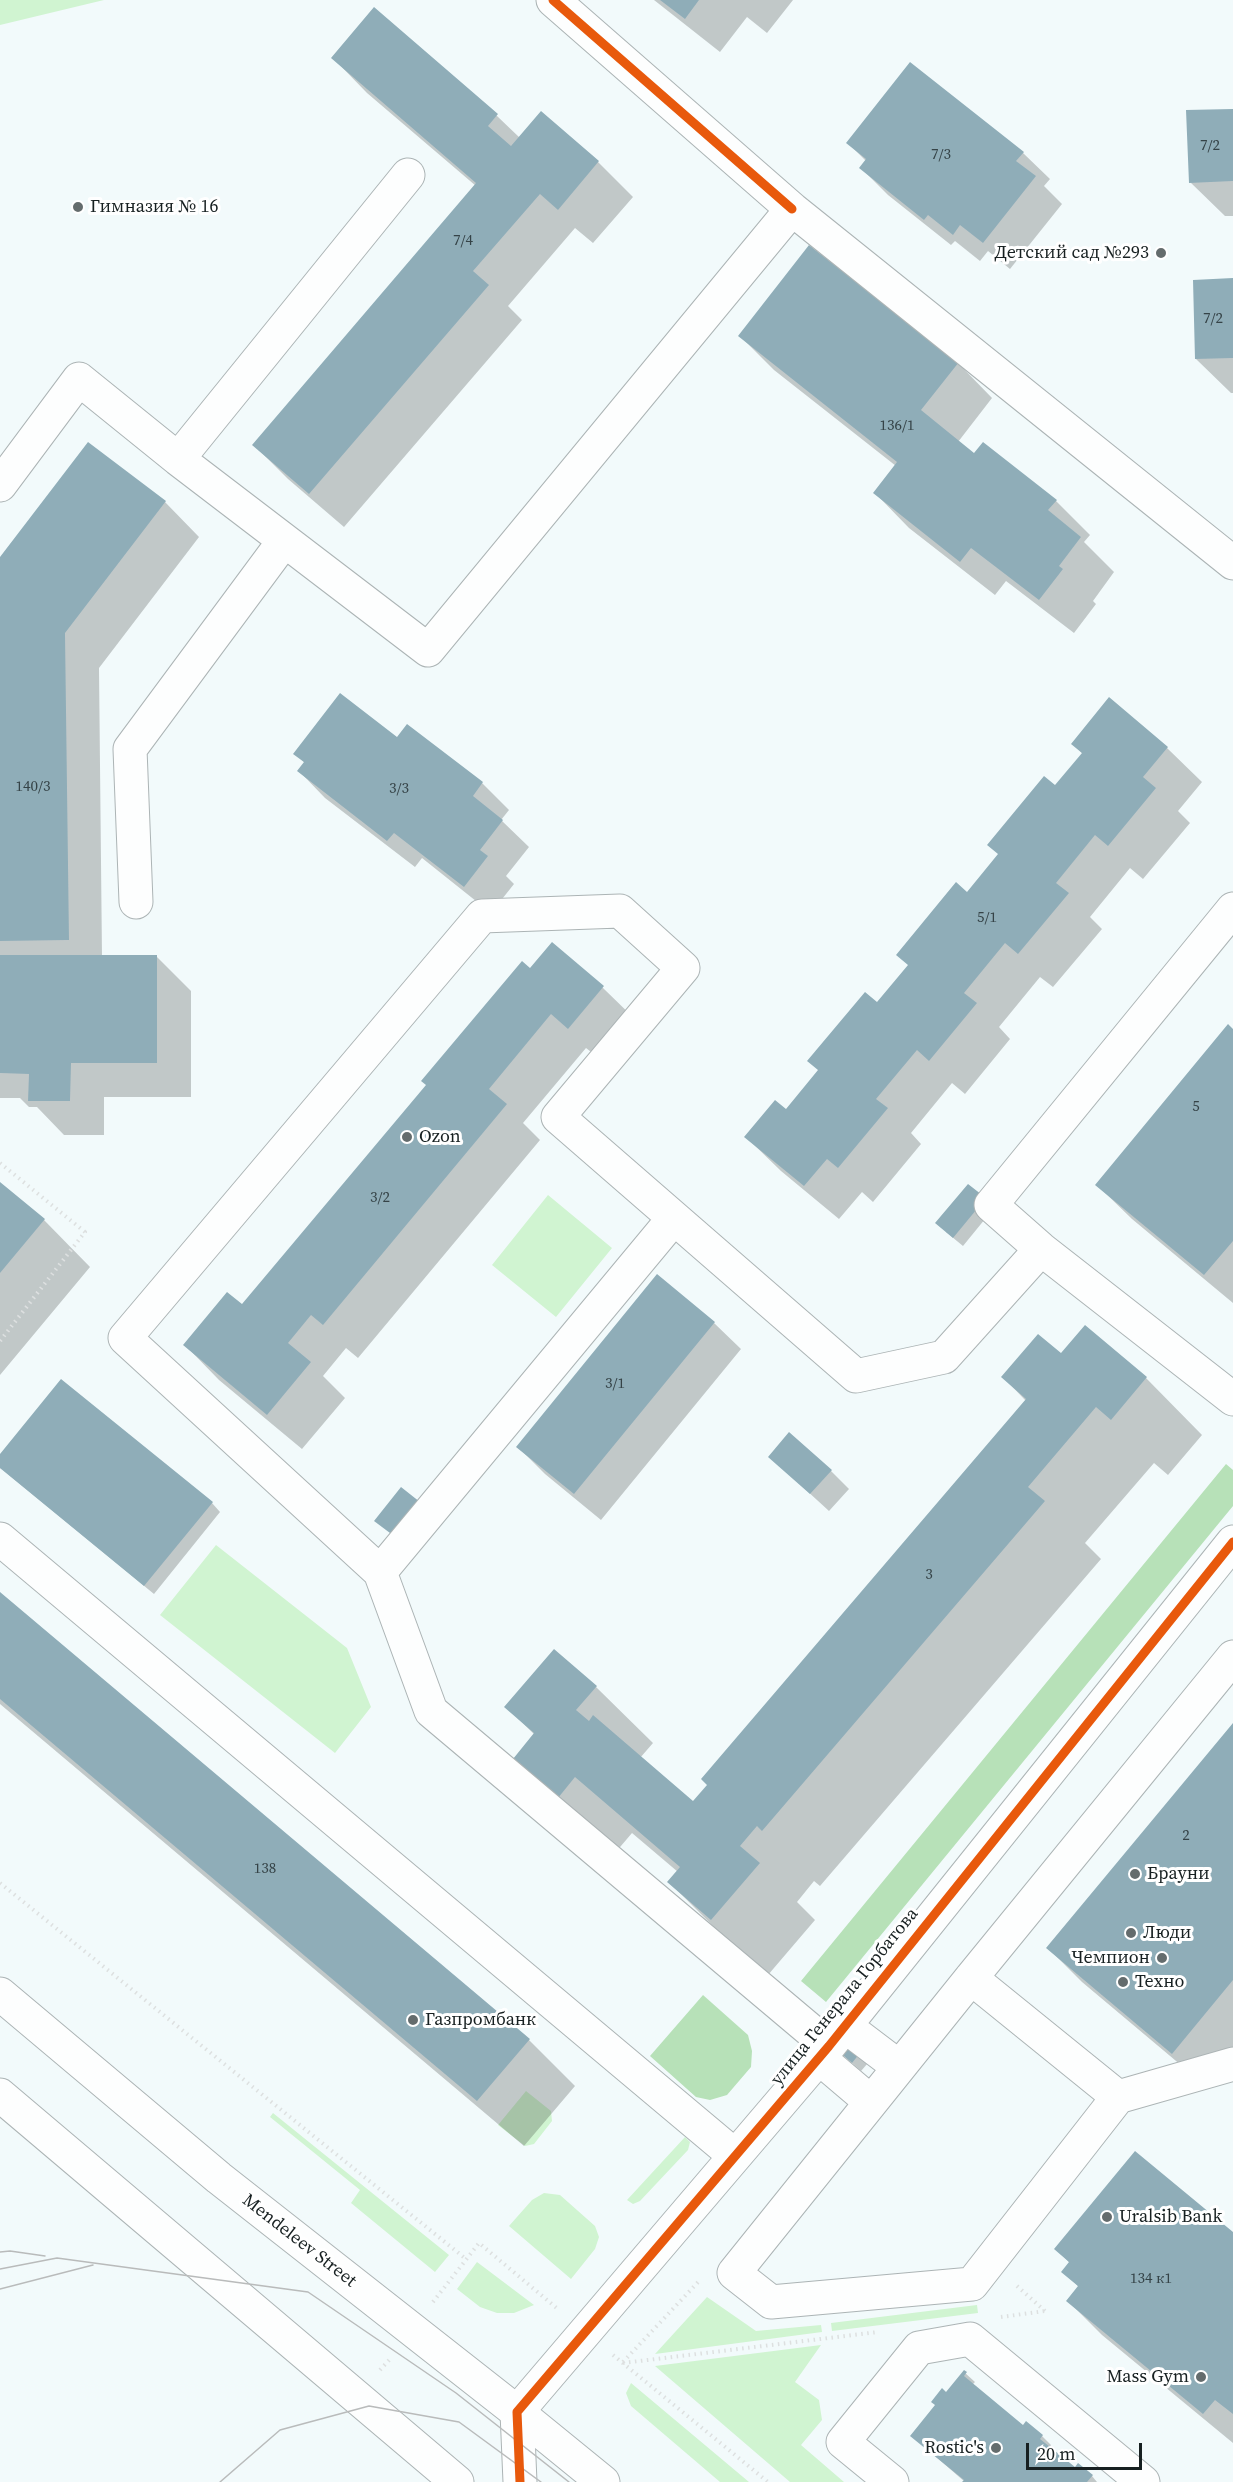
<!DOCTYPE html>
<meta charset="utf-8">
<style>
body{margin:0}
#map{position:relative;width:1233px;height:2482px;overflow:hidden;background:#f2fafb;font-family:"Source Serif 4",serif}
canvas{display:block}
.scale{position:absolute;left:1026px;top:2443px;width:116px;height:27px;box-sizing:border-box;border:3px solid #172021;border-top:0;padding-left:8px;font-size:18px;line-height:21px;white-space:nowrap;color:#172021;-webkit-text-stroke:4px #fff;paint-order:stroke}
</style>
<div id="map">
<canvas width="1233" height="2482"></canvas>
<div class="scale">20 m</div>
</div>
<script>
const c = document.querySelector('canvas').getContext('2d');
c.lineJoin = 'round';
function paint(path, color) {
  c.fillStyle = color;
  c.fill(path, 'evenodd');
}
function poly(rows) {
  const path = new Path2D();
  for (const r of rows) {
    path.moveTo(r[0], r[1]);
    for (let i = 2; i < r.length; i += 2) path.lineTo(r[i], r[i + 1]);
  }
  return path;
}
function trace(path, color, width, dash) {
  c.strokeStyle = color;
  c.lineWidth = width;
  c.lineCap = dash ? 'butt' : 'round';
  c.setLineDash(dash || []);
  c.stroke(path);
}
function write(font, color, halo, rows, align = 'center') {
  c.font = font + ' "Source Serif 4",serif';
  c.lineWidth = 6;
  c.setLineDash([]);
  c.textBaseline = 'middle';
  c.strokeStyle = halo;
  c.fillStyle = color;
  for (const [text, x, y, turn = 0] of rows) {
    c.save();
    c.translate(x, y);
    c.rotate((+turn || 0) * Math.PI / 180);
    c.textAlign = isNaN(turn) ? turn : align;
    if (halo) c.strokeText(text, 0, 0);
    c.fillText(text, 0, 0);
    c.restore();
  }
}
paint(poly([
 [0,0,104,0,0,25],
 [548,1195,612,1248,556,1317,492,1265],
 [216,1545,347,1648,371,1707,335,1753,160,1615],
 [526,2091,551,2111,552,2121,534,2144,525,2146,498,2125],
 [273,2113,449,2255,435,2272,351,2203,360,2190,270,2117],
 [685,2137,690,2142,688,2150,640,2201,633,2204,627,2200],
 [544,2193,560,2195,595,2226,599,2237,595,2249,571,2279,509,2226,532,2200],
 [477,2262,534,2305,514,2313,497,2313,480,2307,457,2289],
 [707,2297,756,2331,821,2325,822,2332,655,2354],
 [977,2305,978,2313,832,2331,831,2323],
 [821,2345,795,2382,819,2400,822,2420,801,2445,844,2482,790,2482,655,2366],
 [631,2383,749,2482,720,2482,631,2406,626,2393]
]), '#d0f4d1');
paint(poly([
 [1226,1464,1233,1470,1233,1506,826,2002,801,1981],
 [703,1995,748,2035,752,2051,751,2067,727,2095,710,2100,696,2097,650,2056]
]), '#b7e1b8');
paint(poly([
 [654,0,793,0,767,33,747,17,720,52],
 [375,9,497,116,520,138,541,113,598,162,633,197,593,243,575,228,508,306,522,320,344,527,288,479,254,445,476,186,367,93,333,58],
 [1233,111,1233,216,1225,216,1190,182],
 [848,143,1023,153,1050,179,1044,186,1062,204,1010,269,988,251,980,261,955,241,951,245,888,195,861,168,866,161],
 [1233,280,1233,393,1231,393,1196,359],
 [740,336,958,363,992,398,958,442,975,455,1056,501,1090,535,1084,542,1114,572,1093,601,1096,604,1074,633,1006,581,995,595,909,528,875,493,896,466,774,370],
 [165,502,199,537,99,668,102,957,156,956,191,991,191,1097,104,1097,104,1135,64,1135,37,1107,29,1107,20,1098,0,1098,0,560],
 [1110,699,1167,748,1202,782,1178,811,1190,823,1143,879,1130,868,1090,917,1102,929,1053,987,1040,977,999,1027,1010,1039,965,1094,952,1083,911,1133,921,1144,873,1202,862,1192,839,1219,781,1171,746,1137,786,1111,877,1004,1083,754,1073,744],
 [407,726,482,783,509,810,501,820,529,847,506,876,514,884,491,913,422,858,415,867,325,798,299,771,305,763,295,754,397,739],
 [552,944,603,988,638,1022,604,1062,586,1048,523,1123,540,1140,358,1358,346,1348,323,1376,345,1398,302,1449,219,1380,185,1345,242,1307],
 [1233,1031,1233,1303,1132,1219,1097,1185],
 [0,1184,44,1220,90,1267,0,1375],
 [968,1186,994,1208,963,1246,946,1232],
 [714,1323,741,1349,601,1520,545,1474,518,1447],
 [1061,1355,1146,1378,1202,1435,1168,1475,1154,1463,1085,1543,1101,1559,820,1886,814,1881,797,1902,815,1920,768,1975,726,1939,669,1882,678,1872,632,1833,615,1853,515,1759,535,1735,506,1707,596,1687,653,1743,640,1758,693,1803,1026,1401,1003,1377],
 [0,1456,212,1503,220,1512,154,1594,4,1471,0,1468],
 [770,1457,831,1471,849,1489,829,1511],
 [0,1594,529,2040,575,2086,524,2146,0,1704],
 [1233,1726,1233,2056,1207,2087,1082,1982,1048,1948],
 [848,2045,868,2063,861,2071,850,2061],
 [1233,2234,1233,2443,1102,2335,1068,2301,1079,2287,1063,2272,1070,2263,1056,2249],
 [964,2372,975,2382,972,2385,1023,2427,1042,2436,1051,2445,1049,2448,1075,2469,1092,2476,1097,2482,965,2482,912,2436]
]), '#0003');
paint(poly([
 [660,0,699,0,685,19],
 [374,7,498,114,488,126,511,146,541,111,599,161,558,210,540,194,473,271,489,285,309,494,252,445,476,183,331,58],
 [910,62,1024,152,1016,161,1036,176,983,243,960,225,953,235,928,215,924,220,859,168,866,159,846,143],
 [1233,109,1233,181,1189,183,1186,110],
 [809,245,959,362,921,410,974,453,983,442,1057,500,1048,510,1081,537,1059,566,1063,569,1039,600,971,548,960,562,873,493,897,462,738,336],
 [1233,278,1233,358,1195,359,1193,280],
 [88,442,166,501,65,633,69,940,0,941,0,557],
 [340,693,397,737,407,724,483,782,473,796,503,820,480,850,488,856,464,887,394,833,387,841,297,771,304,762,293,754],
 [1109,697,1168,747,1143,777,1156,788,1108,846,1095,835,1056,883,1069,893,1018,954,1005,943,964,993,977,1003,929,1061,917,1050,876,1099,888,1108,838,1168,827,1159,804,1186,744,1137,775,1100,786,1109,818,1070,807,1061,865,992,877,1002,908,965,896,955,956,882,967,892,998,854,987,845,1044,776,1055,785,1082,753,1071,744],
 [552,942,604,986,568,1029,551,1014,489,1089,507,1104,323,1325,311,1315,288,1343,311,1362,267,1415,183,1345,227,1292,242,1304,426,1085,421,1081,522,961,530,968],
 [0,955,157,955,157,1063,71,1063,70,1101,28,1101,29,1074,0,1073],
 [1228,1024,1233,1029,1233,1241,1204,1275,1095,1185],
 [0,1182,45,1219,0,1273],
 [968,1184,986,1198,953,1238,935,1223],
 [657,1274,715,1322,574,1494,516,1447],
 [1085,1325,1147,1377,1111,1420,1096,1407,1028,1487,1045,1501,762,1831,757,1826,740,1846,760,1863,711,1920,667,1882,680,1867,575,1777,558,1798,513,1759,534,1733,504,1707,554,1649,597,1686,576,1710,589,1721,593,1715,693,1801,707,1785,701,1779,1026,1399,1001,1377,1038,1334,1061,1353],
 [61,1379,213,1502,144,1586,0,1468,0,1454],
 [789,1432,832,1470,810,1494,768,1457],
 [401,1487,425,1506,398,1539,374,1521],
 [0,1592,530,2039,477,2101,0,1699],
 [1233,1723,1233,1980,1172,2054,1046,1948],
 [848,2043,860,2053,852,2063,839,2052],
 [1135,2151,1233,2232,1233,2414,1215,2400,1203,2414,1066,2301,1078,2286,1061,2272,1069,2262,1054,2249],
 [964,2370,967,2372,964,2376,1023,2425,1026,2421,1043,2435,1040,2439,1075,2467,1078,2463,1093,2475,1087,2482,962,2482,964,2480,910,2436,935,2405,931,2402,942,2388,946,2392]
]), '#8fadb8');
const minor = poly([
 [553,0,792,209],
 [408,175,178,459,428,650,792,209,1233,563],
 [0,485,79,379,178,459],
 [136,902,130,749,284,541],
 [1233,909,991,1205,1041,1249,1233,1399],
 [0,1539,734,2155],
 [380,1572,674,1218],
 [971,1978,1118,2097,972,2284,771,2302,734,2273,971,1978,1233,1657],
 [845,2026,899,2067],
 [829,2046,431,1711,380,1572,125,1338,482,916,620,911,683,968,558,1117,856,1376,944,1357,1041,1249],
 [818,2057,871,2102],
 [1118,2097,1233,2064],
 [520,2482,517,2412,829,2046,1233,1542],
 [892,2482,843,2442,919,2348,970,2339,1143,2482]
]);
const major = poly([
 [0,1994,219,2178,517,2412,603,2482],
 [0,2095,457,2482]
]);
trace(minor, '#acb4b5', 35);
trace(major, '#acb4b5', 35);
trace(poly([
 [0,1163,85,1232,0,1341],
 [0,1883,466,2259],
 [1017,2286,1045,2311],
 [433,2302,479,2243,559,2310],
 [1001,2317,1045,2311],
 [613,2355,768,2482],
 [623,2362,700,2280],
 [623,2363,878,2332],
 [380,2370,391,2358]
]), '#dde0e0', 4, [1.5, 4.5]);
trace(minor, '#fdfefe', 33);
trace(major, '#fdfefe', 33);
trace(poly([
 [0,2252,10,2251,45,2256],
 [0,2269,57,2258,308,2292,456,2393,569,2482],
 [0,2289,93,2265],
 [220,2482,280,2430,369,2406,459,2422,541,2482]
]), '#b9bbbb', 1.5);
trace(poly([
 [553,0,792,209],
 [520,2482,517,2412,829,2046,1233,1542]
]), '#e8590c', 9);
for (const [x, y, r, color] of [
 [78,207,6,"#646c6d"],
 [1161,253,6,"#646c6d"],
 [407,1137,6,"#646c6d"],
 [1135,1874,6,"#646c6d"],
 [1131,1933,6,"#646c6d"],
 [1162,1958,6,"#646c6d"],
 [1123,1982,6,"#646c6d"],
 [413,2020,6,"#646c6d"],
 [1107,2217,6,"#646c6d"],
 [1201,2377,6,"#646c6d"],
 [996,2448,6,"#646c6d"]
]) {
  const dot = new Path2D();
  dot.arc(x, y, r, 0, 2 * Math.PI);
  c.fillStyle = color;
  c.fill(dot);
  trace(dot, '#fff', 2);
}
write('15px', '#354347', null, [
 ["7/2",1210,146],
 ["7/3",941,155],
 ["7/4",463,241],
 ["7/2",1213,319],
 ["136/1",897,426],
 ["140/3",33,787],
 ["3/3",399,789],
 ["5/1",987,918],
 ["5",1196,1107],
 ["3/2",380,1198],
 ["3/1",615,1384],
 ["3",929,1575],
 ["2",1186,1836],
 ["138",265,1869],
 ["134 к1",1151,2279]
]);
write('18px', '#172021', '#fff', [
 ["Гимназия № 16",90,207],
 ["Детский сад №293",1149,253,"right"],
 ["Ozon",419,1137],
 ["Брауни",1147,1874],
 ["Люди",1143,1933],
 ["Чемпион",1150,1958,"right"],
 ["Техно",1135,1982],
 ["Газпромбанк",425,2020],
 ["Uralsib Bank",1119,2217],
 ["Mass Gym",1189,2377,"right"],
 ["Rostic's",984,2448,"right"]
], 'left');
write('18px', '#172021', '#fff', [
 ["улица Генерала Горбатова",845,1997,-51],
 ["Mendeleev Street",299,2241,38]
]);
</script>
